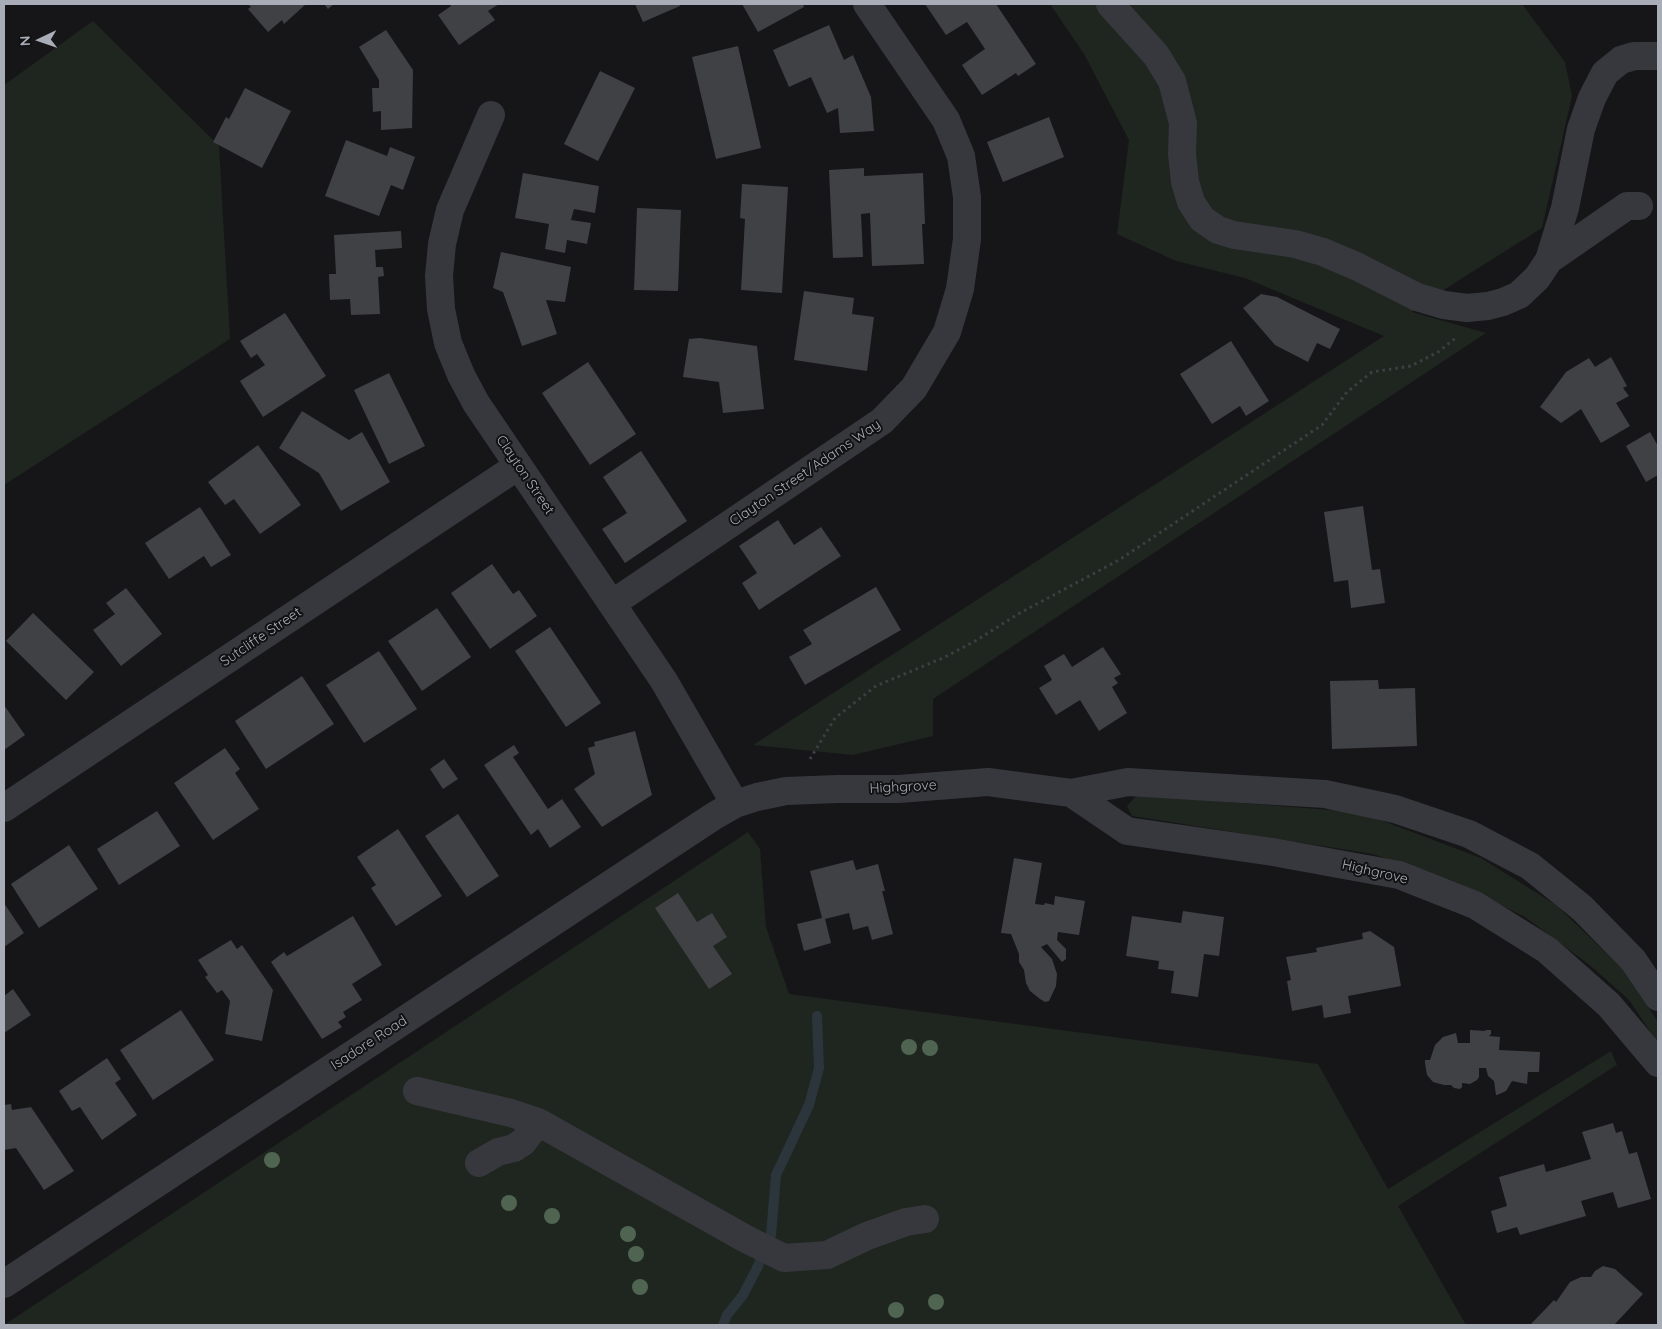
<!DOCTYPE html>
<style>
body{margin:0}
#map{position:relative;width:1662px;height:1329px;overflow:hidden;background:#161618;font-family:Quicksand,sans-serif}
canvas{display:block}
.frame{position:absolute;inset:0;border:5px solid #a8adb8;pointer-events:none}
.north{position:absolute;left:15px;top:15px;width:50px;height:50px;-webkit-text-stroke:4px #111113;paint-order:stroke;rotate:267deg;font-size:14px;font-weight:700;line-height:20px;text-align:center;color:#a8adb8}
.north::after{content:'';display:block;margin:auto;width:18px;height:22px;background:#a8adb8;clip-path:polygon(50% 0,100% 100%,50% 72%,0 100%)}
</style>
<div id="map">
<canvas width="1662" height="1329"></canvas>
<div class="frame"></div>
<div class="north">N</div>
</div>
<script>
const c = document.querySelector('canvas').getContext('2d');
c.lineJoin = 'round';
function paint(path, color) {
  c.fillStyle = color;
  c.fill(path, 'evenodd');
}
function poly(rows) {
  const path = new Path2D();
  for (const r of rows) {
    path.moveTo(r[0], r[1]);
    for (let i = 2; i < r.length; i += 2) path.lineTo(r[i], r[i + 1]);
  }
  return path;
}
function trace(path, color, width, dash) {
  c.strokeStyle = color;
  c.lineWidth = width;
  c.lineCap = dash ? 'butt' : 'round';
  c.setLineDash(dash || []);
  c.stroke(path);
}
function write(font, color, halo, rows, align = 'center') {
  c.font = font + ' Quicksand,sans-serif';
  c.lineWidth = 4;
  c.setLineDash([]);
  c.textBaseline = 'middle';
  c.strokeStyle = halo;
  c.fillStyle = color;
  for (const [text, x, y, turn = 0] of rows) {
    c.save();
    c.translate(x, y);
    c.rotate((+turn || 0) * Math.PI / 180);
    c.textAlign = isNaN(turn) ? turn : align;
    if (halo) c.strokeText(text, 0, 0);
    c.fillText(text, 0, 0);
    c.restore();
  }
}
paint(poly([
 [1050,4,1522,4,1565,62,1572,96,1542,228,1453,284,1412,312,1486,333,933,699,933,736,853,755,753,745,1384,336,1245,278,1176,261,1117,234,1129,140,1084,54],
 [93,21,219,146,230,339,4,485,4,85],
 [1137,795,1344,811,1383,821,1481,858,1556,905,1622,968,1658,1022,1658,1043,1629,1000,1591,966,1525,917,1457,883,1373,854,1132,816,1127,806],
 [748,832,760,849,766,927,789,994,1318,1064,1388,1189,1611,1051,1617,1065,1398,1206,1466,1325,4,1325]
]), '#1e261f');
trace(poly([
 [723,1325,727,1315,743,1295,758,1266,771,1235,776,1175,809,1105,819,1068,817,1016]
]), '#2c353c', 10);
paint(poly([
 [248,4,306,4,284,24,282,20,268,32,248,9,251,7],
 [324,4,334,4,328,9],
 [450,4,499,4,488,11,495,20,459,45,438,15,451,6],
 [635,4,679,4,680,6,643,22],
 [742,4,803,4,804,7,758,32],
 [925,4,996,4,1036,64,1018,76,1016,73,982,95,962,65,985,49,967,22,946,35],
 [829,25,844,60,853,55,871,97,874,131,840,133,838,108,827,113,811,77,789,87,773,50],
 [386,30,413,70,412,128,381,130,381,111,373,112,372,88,379,88,379,80,359,47],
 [738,46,761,148,716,159,692,57],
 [600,71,635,88,598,161,564,144],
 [245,88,291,111,262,168,213,142,226,117,229,119],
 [1049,117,1064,157,1003,182,987,142],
 [346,140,387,156,390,147,415,157,403,190,391,185,379,216,325,196],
 [864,168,864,176,923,173,925,224,922,224,924,264,872,266,870,213,861,214,863,257,833,258,829,170],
 [523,173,599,186,595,213,574,209,571,220,591,223,587,244,567,240,565,253,545,249,549,224,515,218],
 [742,184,788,187,782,293,741,290,745,219,740,218],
 [637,208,681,210,678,291,634,290],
 [401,231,402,248,375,250,376,267,383,267,384,276,378,277,380,314,351,315,350,299,330,300,329,274,336,274,334,235],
 [501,252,571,267,565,302,546,300,557,334,522,346,503,292,493,288],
 [804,291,854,298,852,314,874,317,867,371,794,360],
 [1261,294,1277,297,1340,329,1330,349,1317,343,1308,362,1275,345,1243,308],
 [285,313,326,376,263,417,240,381,265,365,257,354,251,358,240,341],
 [700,338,757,346,764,409,723,413,719,382,683,377,689,339],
 [1231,341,1269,401,1246,416,1240,406,1212,424,1180,374],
 [1611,357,1627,386,1623,388,1629,396,1616,403,1630,426,1601,443,1581,409,1561,423,1540,407,1566,372,1589,358,1595,367],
 [588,362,636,434,590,465,542,393],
 [389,373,425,446,389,464,354,390],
 [302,411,349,440,362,432,390,482,341,511,319,473,279,448],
 [1650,432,1658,446,1658,475,1646,482,1626,446],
 [258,445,301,505,260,534,234,499,225,505,208,482],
 [641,451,687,521,625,563,602,529,627,513,603,477],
 [1363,506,1372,570,1380,569,1385,603,1351,608,1348,580,1334,582,1324,512],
 [200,507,231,555,211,567,204,556,169,579,145,543],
 [778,520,794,545,821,527,841,556,759,610,742,583,757,573,739,546],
 [492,564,513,594,519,590,537,616,490,649,451,593],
 [876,587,901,630,805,685,789,657,812,644,803,630],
 [126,588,162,634,121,666,93,630,115,614,106,603],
 [437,608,471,657,422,691,388,641],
 [33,613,94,672,66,700,6,641],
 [550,627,601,703,566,727,515,651],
 [1103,647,1121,674,1114,678,1118,683,1112,687,1127,713,1099,731,1080,700,1056,715,1039,688,1052,680,1044,666,1064,654,1072,667],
 [379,651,417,709,364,743,326,685],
 [302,676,334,724,266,769,235,721],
 [1378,680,1379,689,1415,688,1417,746,1332,749,1330,681],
 [4,705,25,735,4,750],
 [635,731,652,795,602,827,574,789,595,774,588,748,595,746,594,742],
 [514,745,519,753,513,757,548,809,562,799,581,827,550,848,538,829,531,835,484,765],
 [225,748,240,769,235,773,259,809,213,840,174,783],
 [444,759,458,779,443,789,430,769],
 [157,811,180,846,119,885,97,849],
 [458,814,499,876,467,897,425,836],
 [398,829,442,896,396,926,371,888,376,885,357,857],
 [69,845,98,889,39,928,11,884],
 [1014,858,1042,863,1035,904,1044,905,1045,903,1054,905,1055,896,1085,901,1079,935,1058,932,1057,940,1066,949,1066,959,1062,962,1047,944,1041,947,1052,959,1057,974,1056,986,1049,1001,1045,1002,1040,999,1030,991,1026,983,1024,970,1019,962,1019,954,1011,934,1001,933],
 [853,860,856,870,878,864,885,891,882,891,893,934,872,940,868,926,853,930,849,913,825,919,831,943,804,951,797,924,822,918,810,871],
 [678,893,697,922,712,913,727,937,713,946,732,974,709,989,655,908],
 [4,903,24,933,4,947],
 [1183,911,1224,917,1219,956,1204,954,1198,997,1171,993,1174,971,1158,969,1159,961,1126,956,1132,916,1181,923],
 [353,916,382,965,352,984,362,1000,343,1012,346,1017,338,1022,342,1027,322,1039,271,962,284,952,287,956],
 [1370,931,1394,947,1401,986,1348,996,1351,1013,1324,1018,1322,1005,1292,1011,1287,981,1291,980,1286,957,1317,952,1316,948,1363,939,1362,933],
 [231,940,237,949,242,945,273,990,262,1041,225,1034,230,1001,222,990,217,993,205,977,208,975,198,960],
 [13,989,31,1015,4,1033,4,996],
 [181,1010,214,1060,153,1100,120,1050],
 [1470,1030,1486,1031,1485,1030,1491,1030,1491,1034,1489,1036,1500,1037,1499,1050,1540,1052,1539,1072,1528,1072,1527,1084,1512,1081,1506,1091,1497,1095,1496,1095,1494,1081,1488,1076,1486,1068,1479,1068,1479,1077,1477,1080,1470,1084,1462,1083,1462,1087,1460,1089,1454,1088,1451,1085,1444,1085,1433,1082,1427,1075,1425,1063,1425,1060,1430,1060,1435,1045,1443,1037,1456,1033,1458,1043,1470,1043],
 [107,1058,121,1079,115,1083,137,1115,102,1140,80,1107,72,1111,59,1091],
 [11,1104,12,1110,31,1107,74,1171,44,1190,16,1148,4,1150,4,1105],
 [1613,1123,1616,1133,1622,1131,1629,1154,1637,1152,1651,1199,1618,1208,1613,1192,1581,1201,1586,1216,1520,1235,1517,1227,1497,1233,1491,1211,1507,1206,1499,1177,1544,1164,1546,1172,1591,1159,1582,1132],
 [1603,1266,1615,1269,1643,1294,1614,1325,1531,1324,1554,1300,1556,1302,1570,1282,1581,1277,1591,1277,1595,1271]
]), '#404145');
trace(poly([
 [810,759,835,718,876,686,945,657,977,640,1018,614,1119,560,1322,425,1347,392,1372,372,1411,366,1438,352,1457,337]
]), '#3d3f44', 3, [2.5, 4]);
trace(poly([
 [1110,4,1156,55,1172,81,1183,123,1182,154,1185,182,1191,202,1202,219,1218,230,1234,235,1295,244,1323,252,1356,266,1417,297,1444,305,1467,308,1488,306,1503,302,1519,295,1537,278,1549,260,1565,208,1581,129,1592,98,1605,73,1621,60,1634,56,1658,56],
 [491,115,450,210,442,244,439,276,441,309,448,343,461,375,476,403,664,681,735,804],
 [1549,260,1627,206,1639,206],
 [613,603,882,421,914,388,947,332,960,289,967,239,967,197,961,156,946,120,867,4],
 [1071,793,1127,831,1273,852,1399,875,1475,905,1547,950,1609,1005,1658,1063],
 [4,808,518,466],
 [417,1091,511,1113,538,1122,746,1239,784,1258,827,1255,867,1236,906,1222,925,1219],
 [479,1163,498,1152,514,1148,523,1142,538,1122],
 [4,1284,714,816,735,804,757,797,786,791,837,789,899,789,988,782,1071,793,1128,782,1325,794,1395,809,1469,834,1530,866,1582,908,1633,960,1658,997]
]), '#37383d', 28);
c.fillStyle = '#506452';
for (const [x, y] of [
 [909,1047],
 [930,1048],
 [272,1160],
 [509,1203],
 [552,1216],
 [628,1234],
 [636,1254],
 [640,1287],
 [936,1302],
 [896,1310]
]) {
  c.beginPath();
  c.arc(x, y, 8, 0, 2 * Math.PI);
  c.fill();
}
write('14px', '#a8adb8', '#111113', [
 ["Clayton Street/Adams Way",805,473,-34],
 ["Clayton Street",525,475,56],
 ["Sutcliffe Street",261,637,-34],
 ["Highgrove",903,787,-3],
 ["Highgrove",1375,872,13],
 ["Isadore Road",369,1043,-33]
]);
</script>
